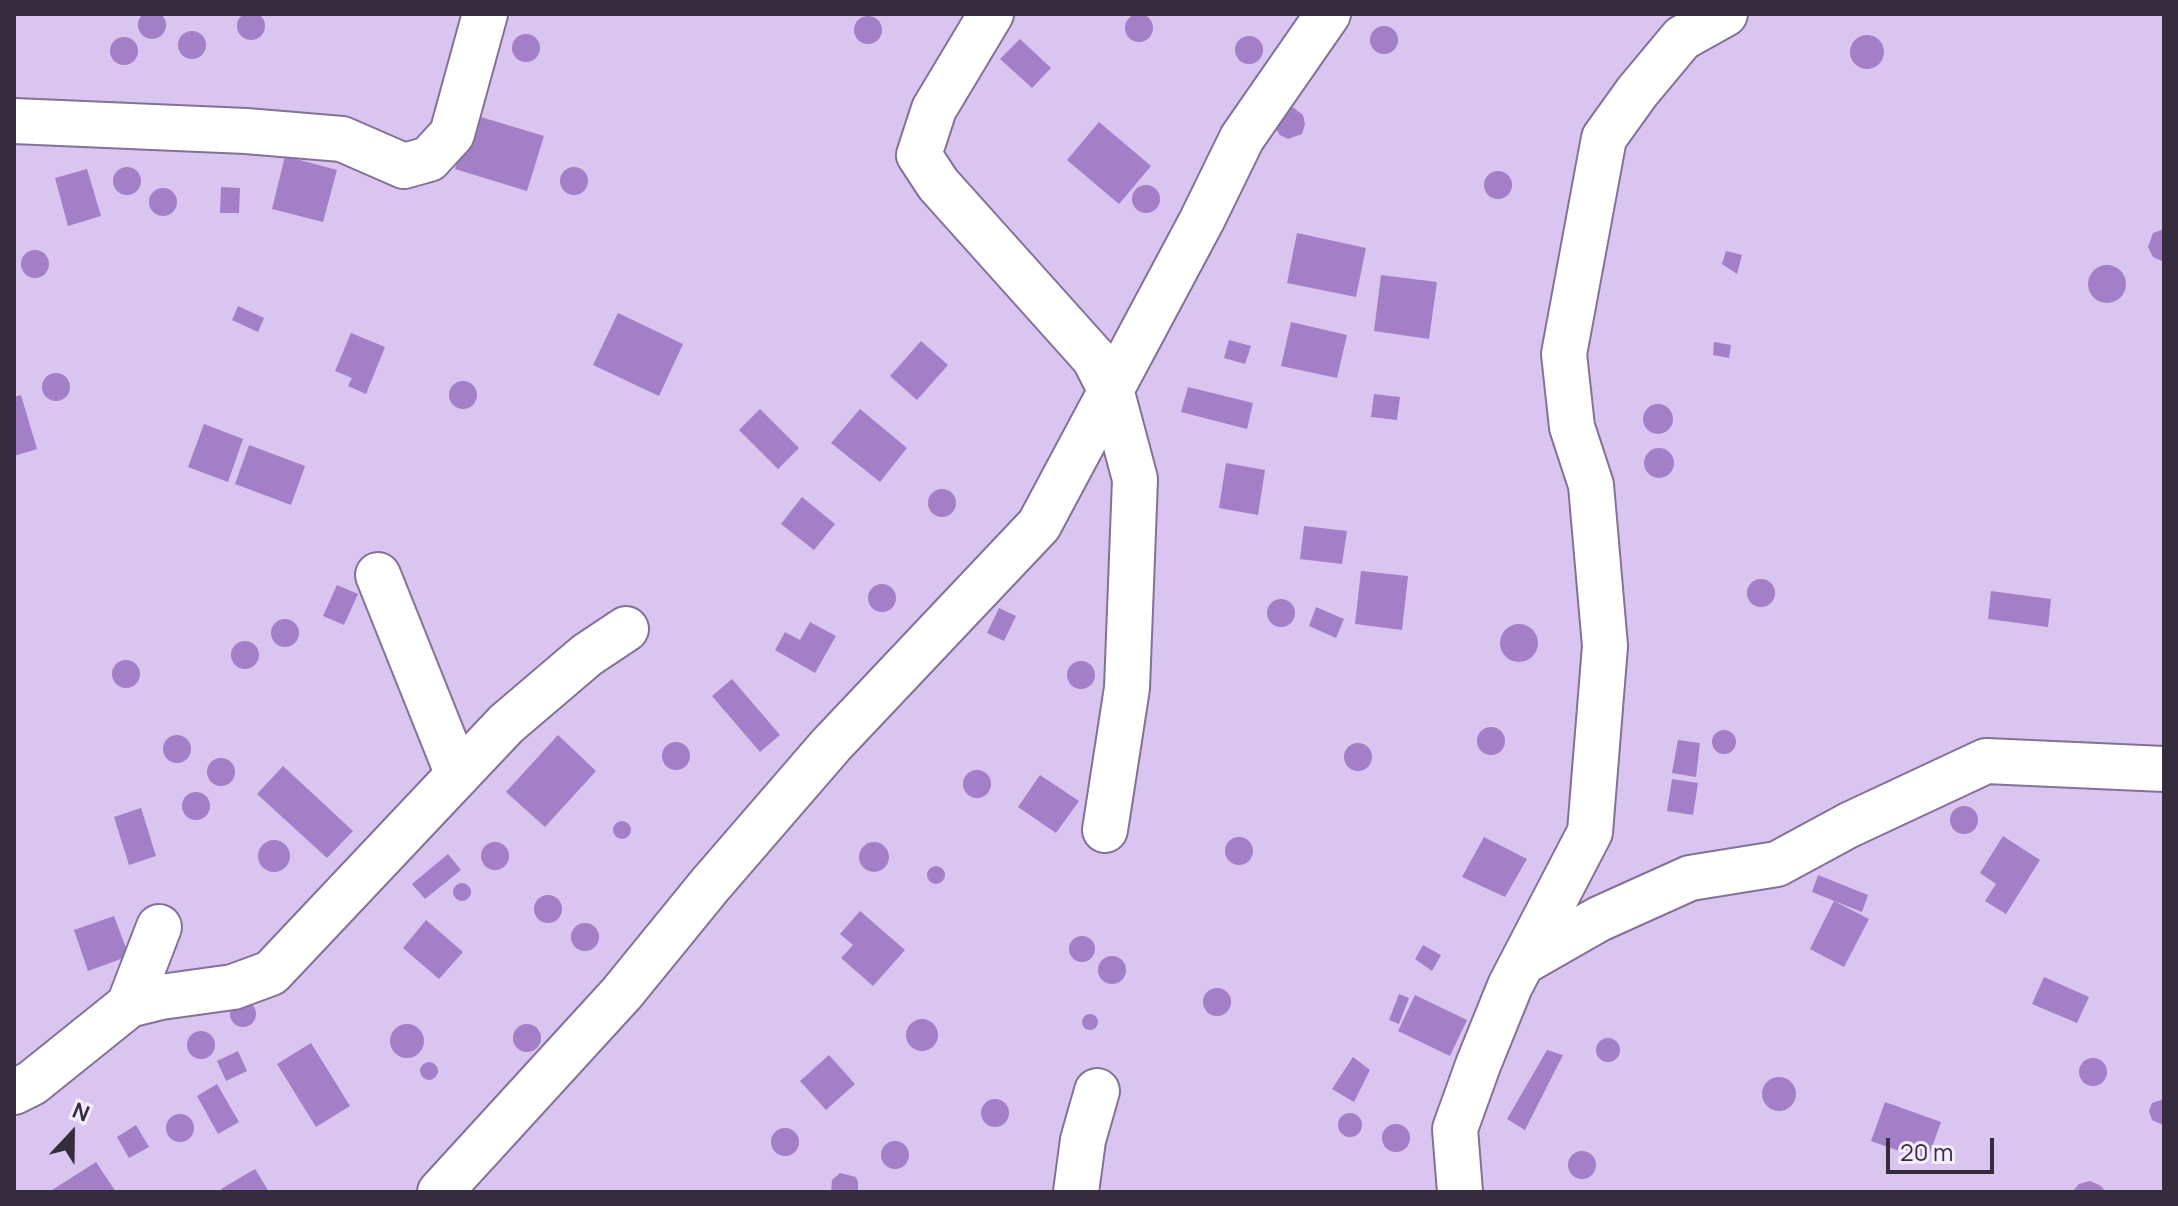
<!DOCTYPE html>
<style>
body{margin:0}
#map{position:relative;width:2178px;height:1206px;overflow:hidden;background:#d9c5f0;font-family:Manrope,sans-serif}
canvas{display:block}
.frame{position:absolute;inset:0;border:16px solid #352d3e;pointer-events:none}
.north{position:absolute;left:32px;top:1094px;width:80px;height:80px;-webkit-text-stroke:6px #f4ecfd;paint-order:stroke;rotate:22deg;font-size:22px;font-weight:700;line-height:32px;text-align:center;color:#352d3e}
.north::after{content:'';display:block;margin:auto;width:28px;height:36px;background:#352d3e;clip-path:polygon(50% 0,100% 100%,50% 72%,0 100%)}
.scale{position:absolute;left:1886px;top:1138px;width:108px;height:36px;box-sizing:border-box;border:4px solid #352d3e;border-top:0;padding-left:10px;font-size:24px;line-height:28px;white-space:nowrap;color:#352d3e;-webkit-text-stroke:6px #f4ecfd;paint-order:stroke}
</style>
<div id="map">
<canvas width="2178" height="1206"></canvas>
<div class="frame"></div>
<div class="north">N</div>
<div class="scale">20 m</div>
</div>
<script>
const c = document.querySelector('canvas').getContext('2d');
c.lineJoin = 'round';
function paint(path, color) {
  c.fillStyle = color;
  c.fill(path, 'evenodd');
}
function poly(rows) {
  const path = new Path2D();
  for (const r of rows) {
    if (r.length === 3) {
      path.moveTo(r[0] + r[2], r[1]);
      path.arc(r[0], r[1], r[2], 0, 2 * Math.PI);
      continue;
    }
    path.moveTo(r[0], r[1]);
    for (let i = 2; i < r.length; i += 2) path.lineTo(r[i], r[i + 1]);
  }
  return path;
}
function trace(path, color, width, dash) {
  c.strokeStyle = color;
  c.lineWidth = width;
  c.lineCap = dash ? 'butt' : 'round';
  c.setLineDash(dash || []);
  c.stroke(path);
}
paint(poly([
 [152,25,14],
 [251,26,14],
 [1139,28,14],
 [868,30,14],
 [1384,40,14],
 [192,45,14],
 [526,48,14],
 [1867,52,17],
 [1249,50,14],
 [124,51,14],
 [1020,39,1051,68,1032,88,1000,59],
 [1289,108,1294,108,1303,115,1305,124,1302,134,1288,139,1280,135,1274,126],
 [471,114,544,136,527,191,455,169],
 [1099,122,1151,166,1119,204,1067,160],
 [285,156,337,170,323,222,272,209],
 [574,181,14],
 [127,181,14],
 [87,169,101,216,68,226,55,178],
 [1498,185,14],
 [1146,199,14],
 [221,187,240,188,239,213,220,213],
 [163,202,14],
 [2164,229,2164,262,2153,257,2148,247,2153,233],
 [1297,233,1366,248,1356,297,1287,283],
 [35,264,14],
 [1726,251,1742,255,1737,274,1722,264],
 [2107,284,19],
 [1381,275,1437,282,1429,339,1374,331],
 [238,306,264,318,258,332,232,320],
 [618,313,683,344,659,396,593,365],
 [1291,322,1347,335,1337,378,1281,366],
 [351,333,385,347,366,394,348,386,352,378,335,371],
 [1229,340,1251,346,1245,364,1224,358],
 [921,341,948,365,917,400,890,376],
 [1714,342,1731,345,1729,358,1713,355],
 [56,387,14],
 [463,395,14],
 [1188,387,1253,403,1247,429,1181,412],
 [1374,394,1400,397,1397,420,1371,417],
 [21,395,37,449,14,456,14,397],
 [1658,419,15],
 [760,409,799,448,778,469,739,430],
 [860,409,907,448,880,482,831,443],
 [204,424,243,439,228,482,188,467],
 [249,445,305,466,291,505,235,484],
 [1659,463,15],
 [1226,463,1265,470,1258,515,1219,508],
 [942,503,14],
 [802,497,835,524,814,550,781,524],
 [1304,526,1347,531,1342,564,1300,559],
 [1361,571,1408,576,1402,630,1355,624],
 [1761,593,14],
 [882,598,14],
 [337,585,358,594,344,625,323,616],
 [1991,591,2051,599,2048,627,1988,619],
 [1281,613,14],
 [1316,607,1344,619,1336,638,1309,626],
 [999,608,1016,616,1004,641,987,633],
 [285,633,14],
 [810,622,836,636,815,673,775,650,785,632,800,640],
 [1519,643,19],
 [245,655,14],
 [126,674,14],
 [1081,675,14],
 [732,679,780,735,760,752,712,696],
 [1491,741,14],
 [1724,742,12],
 [177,749,14],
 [558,735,596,771,545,827,506,792],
 [1678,740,1700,743,1696,777,1672,773],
 [676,756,14],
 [1358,757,14],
 [221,772,14],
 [283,766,353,831,327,858,257,794],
 [977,784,14],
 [1040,775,1079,801,1056,833,1018,807],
 [1672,779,1698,783,1693,815,1667,811],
 [196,806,14],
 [1964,820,14],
 [141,808,156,856,129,865,114,817],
 [622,830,9],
 [2003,836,2040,860,2006,914,1985,901,1996,884,1980,873],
 [1239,851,14],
 [1484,837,1527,859,1505,897,1462,877],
 [274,856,16],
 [874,857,15],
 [495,856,14],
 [448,854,461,870,425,899,412,884],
 [936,875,9],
 [1818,875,1868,895,1862,912,1812,892],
 [462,892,9],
 [548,909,14],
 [1834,901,1869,919,1844,967,1810,949],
 [860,911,905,950,873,986,841,958,853,945,840,934],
 [114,916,129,956,88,971,74,930],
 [426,920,463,952,439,979,403,948],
 [585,937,14],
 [1082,949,13],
 [1423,945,1441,955,1432,971,1415,959],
 [1112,970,14],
 [2044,977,2089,997,2077,1023,2032,1004],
 [1217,1002,14],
 [1399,994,1409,998,1399,1024,1389,1020],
 [1415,995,1467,1020,1450,1056,1398,1031],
 [243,1014,13],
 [1090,1022,8],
 [922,1035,16],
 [527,1038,14],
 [407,1041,17],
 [201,1045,14],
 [1608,1050,12],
 [311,1043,350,1106,316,1127,277,1064],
 [1547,1050,1563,1055,1525,1130,1507,1119],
 [238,1051,247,1071,226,1081,217,1061],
 [829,1055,855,1084,826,1110,800,1081],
 [1353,1057,1370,1070,1354,1102,1332,1089],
 [2093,1072,14],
 [429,1071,9],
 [1779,1094,17],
 [217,1084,239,1122,218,1134,197,1096],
 [995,1113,14],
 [2164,1099,2164,1123,2161,1124,2152,1120,2149,1111,2152,1103],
 [1885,1102,1941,1122,1927,1161,1871,1141],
 [1350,1125,12],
 [180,1128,14],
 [1396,1138,14],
 [136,1125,149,1147,129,1158,117,1137],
 [785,1142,14],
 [895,1155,14],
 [1582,1165,14],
 [96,1162,116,1192,49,1192],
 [255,1169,269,1192,223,1192,221,1189],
 [840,1173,856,1177,858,1182,858,1192,831,1192,832,1180],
 [2090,1181,2101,1186,2106,1192,2072,1192,2079,1184]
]), '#a37fc7');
const minor = poly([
 [991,14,934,109,919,155,938,184,1094,358,1112,393,1135,479,1127,688,1105,830],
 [14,121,246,131,342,139,404,166,429,159,452,134,485,14],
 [378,575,458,775],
 [1522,963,1599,919,1690,878,1777,864,1849,825,1986,761,2164,769],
 [129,1005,159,927],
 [14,1092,32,1083,129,1005,161,997,233,987,271,973,506,724,587,655,626,629],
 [440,1192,622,993,710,885,831,745,1039,525,1202,220,1242,138,1328,14],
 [1076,1192,1083,1140,1097,1091],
 [1460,1192,1455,1129,1478,1065,1510,986,1590,832,1605,646,1591,485,1572,427,1564,354,1604,138,1637,92,1682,38,1725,14]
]);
trace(minor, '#847198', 48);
trace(minor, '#fff', 44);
</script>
